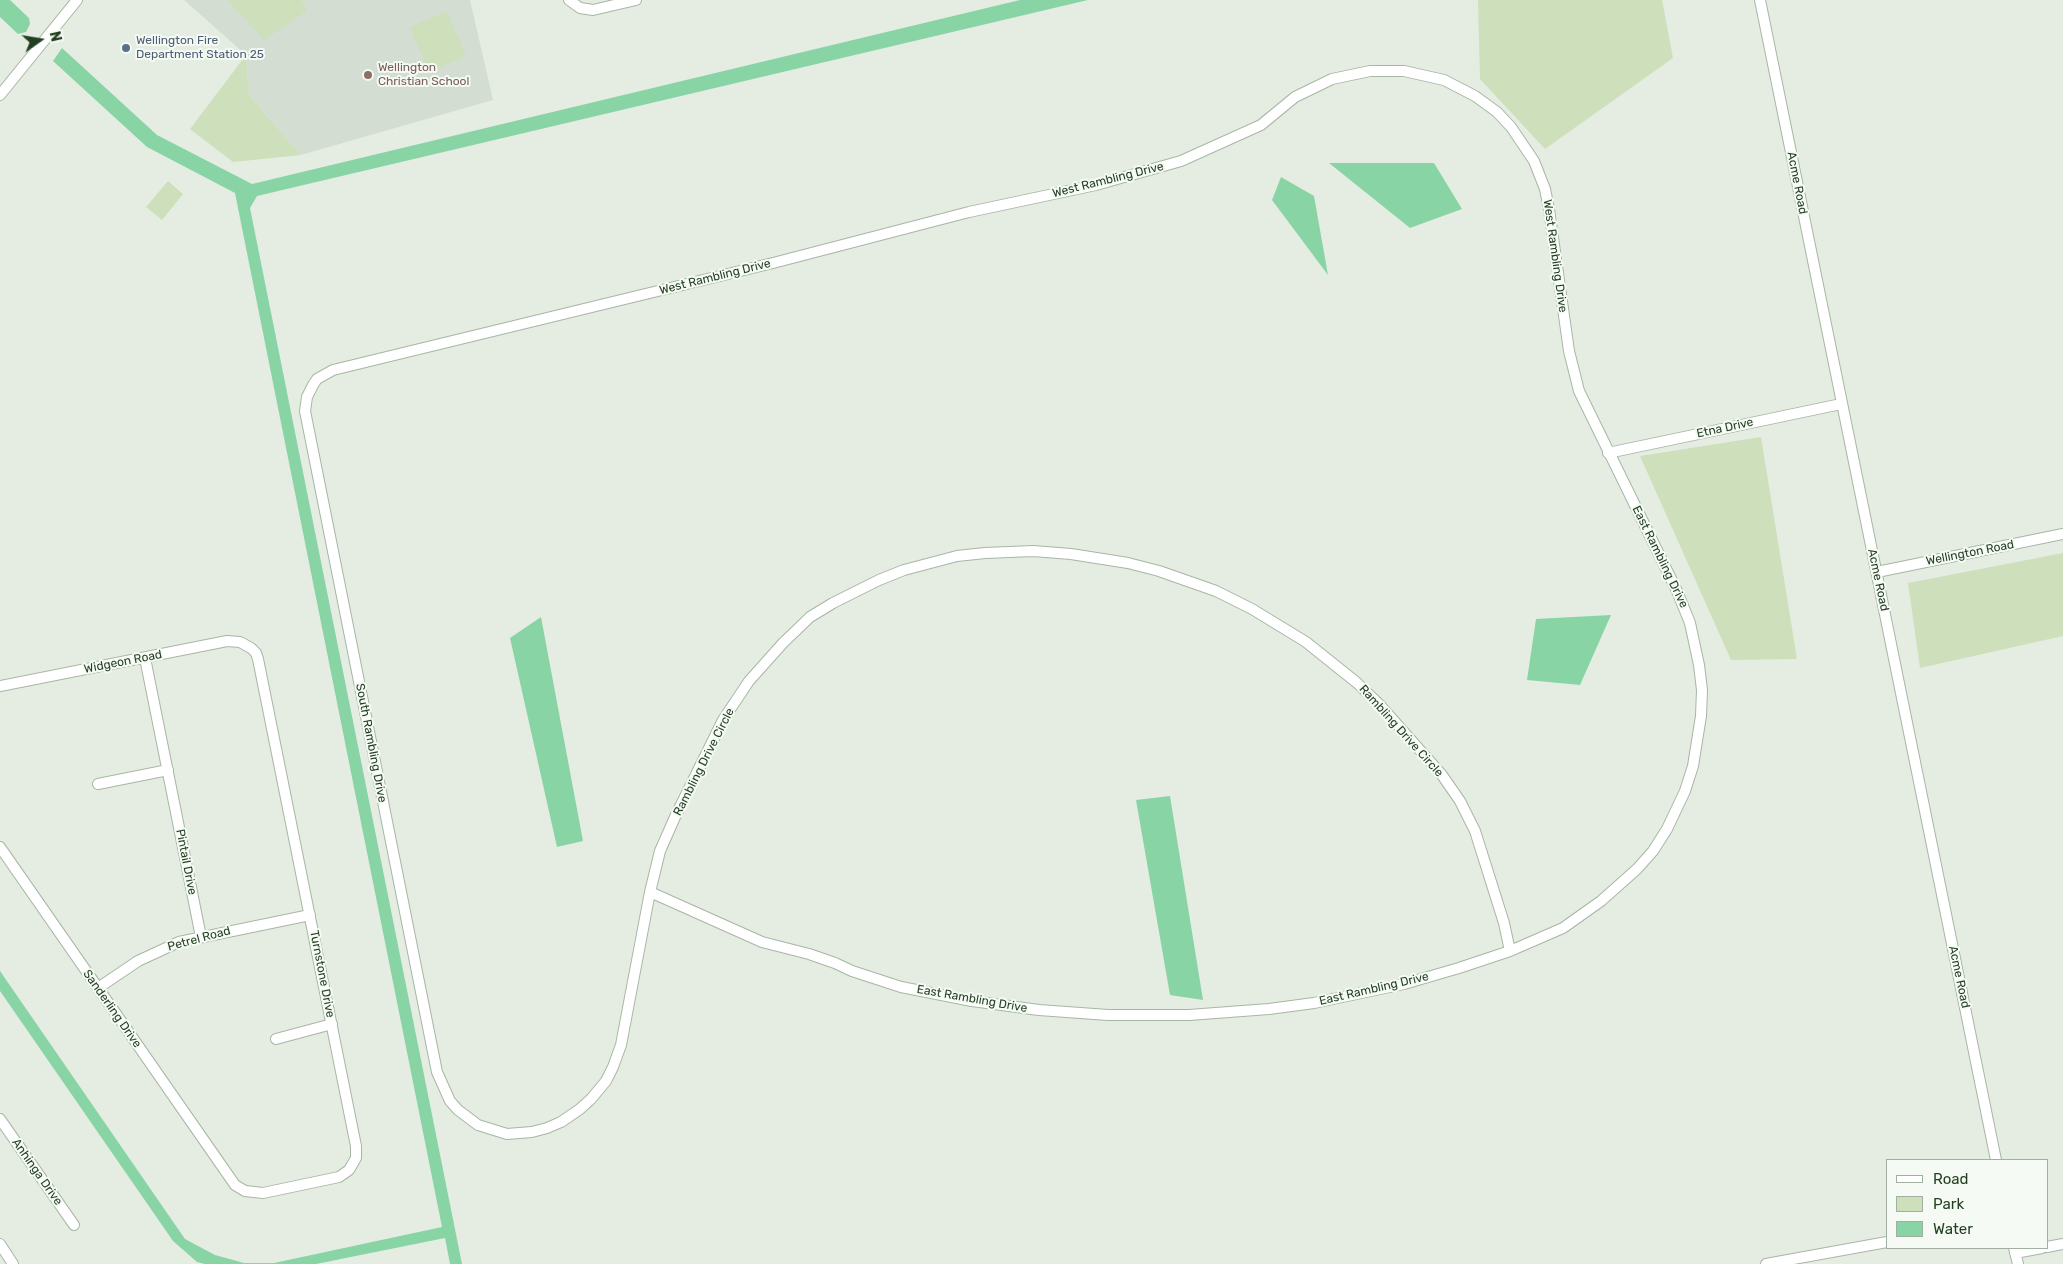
<!DOCTYPE html>
<style>
body{margin:0}
#map{position:relative;width:2063px;height:1264px;overflow:hidden;background:#e5ede3;font-family:Rubik,sans-serif}
canvas{display:block}
.legend{position:absolute;left:1886px;top:1159px;width:162px;height:90px;box-sizing:border-box;background:#f5faf4;border:1px solid #a1b0a0;margin:0;padding:6px 9px;list-style:none;font-size:15px;color:#244022}
.legend li{display:flex;align-items:center;gap:10px;height:25px}
.legend b{width:25px;border:1px solid #a1b0a0}
.north{position:absolute;left:15px;top:15px;width:50px;height:50px;-webkit-text-stroke:4px #f5faf4;paint-order:stroke;rotate:77deg;font-size:14px;font-weight:700;line-height:20px;text-align:center;color:#244022}
.north::after{content:'';display:block;margin:auto;width:18px;height:22px;background:#244022;clip-path:polygon(50% 0,100% 100%,50% 72%,0 100%)}
</style>
<div id="map">
<canvas width="2063" height="1264"></canvas>
<ul class="legend">
<li><b style="height:6px;background:#fff"></b>Road</li>
<li><b style="height:14px;background:#cedfbb"></b>Park</li>
<li><b style="height:14px;background:#89d4a4"></b>Water</li>
</ul>
<div class="north">N</div>
</div>
<script>
const c = document.querySelector('canvas').getContext('2d');
c.lineJoin = 'round';
function paint(path, color) {
  c.fillStyle = color;
  c.fill(path, 'evenodd');
}
function poly(rows) {
  const path = new Path2D();
  for (const r of rows) {
    path.moveTo(r[0], r[1]);
    for (let i = 2; i < r.length; i += 2) path.lineTo(r[i], r[i + 1]);
  }
  return path;
}
function trace(path, color, width, dash) {
  c.strokeStyle = color;
  c.lineWidth = width;
  c.lineCap = dash ? 'butt' : 'round';
  c.setLineDash(dash || []);
  c.stroke(path);
}
function write(font, color, halo, rows, align = 'center') {
  c.font = font + ' Rubik,sans-serif';
  c.lineWidth = 4;
  c.setLineDash([]);
  c.textBaseline = 'middle';
  c.strokeStyle = halo;
  c.fillStyle = color;
  for (const [text, x, y, turn = 0] of rows) {
    c.save();
    c.translate(x, y);
    c.rotate((+turn || 0) * Math.PI / 180);
    c.textAlign = isNaN(turn) ? turn : align;
    if (halo) c.strokeText(text, 0, 0);
    c.fillText(text, 0, 0);
    c.restore();
  }
}
paint(poly([
 [184,0,470,0,493,100,301,155,249,95,246,55]
]), '#d4ddd1');
paint(poly([
 [228,0,301,0,307,11,264,40],
 [1478,0,1662,0,1673,58,1545,149,1480,79],
 [447,11,466,56,429,72,410,27],
 [246,55,249,95,301,155,233,162,190,129],
 [168,181,183,194,162,220,146,207],
 [1761,437,1797,659,1731,660,1640,456],
 [2063,553,2063,636,1920,668,1908,583]
]), '#cedfbb');
paint(poly([
 [0,0,10,0,29,18,30,24,26,32,18,34,0,17],
 [1020,0,1088,0,257,196,250,208,462,1264,450,1264,445,1238,316,1264,205,1264,197,1262,173,1241,0,991,0,971,185,1239,215,1255,244,1263,274,1263,442,1227,235,193,147,147,53,61,62,48,157,135,252,184],
 [1329,163,1434,163,1462,209,1410,228],
 [1281,177,1314,196,1328,275,1272,200],
 [1611,615,1580,685,1527,680,1536,619],
 [541,617,583,841,557,847,510,638],
 [1170,796,1203,1000,1170,995,1136,800]
]), '#89d4a4');
const minor = poly([
 [569,0,580,8,593,10,636,0],
 [1760,0,1996,1160],
 [0,95,77,0],
 [1608,453,1841,404],
 [1877,572,2063,534],
 [145,658,201,937],
 [0,686,227,641,240,642,251,648,256,653,258,659,356,1146,356,1158,349,1170,339,1177,263,1193,245,1191,235,1185,0,847],
 [98,784,168,770],
 [650,892,762,942,809,954,835,963,852,971,901,987,972,1001,1039,1010,1108,1015,1189,1015,1269,1009,1314,1003,1404,984,1459,968,1510,951,1563,928,1601,901,1637,869,1653,851,1667,829,1685,791,1693,766,1701,716,1702,690,1699,665,1690,623,1677,591,1579,391,1569,351,1549,209,1545,189,1534,161,1511,127,1497,112,1475,96,1444,80,1404,71,1370,71,1332,79,1295,97,1261,125,1181,161,1096,185,969,212,773,263,333,370,317,379,313,385,307,397,305,411,437,1072,450,1101,458,1110,478,1125,507,1134,532,1132,547,1128,561,1122,580,1109,591,1099,606,1081,613,1067,621,1045,650,892,660,851,675,817,723,720,749,681,783,643,810,617,833,603,879,580,904,570,957,556,985,553,1033,551,1071,554,1128,563,1159,571,1216,591,1252,609,1306,642,1356,682,1379,704,1442,775,1460,801,1475,831,1504,923,1510,951],
 [98,988,138,961,179,942,310,915],
 [276,1039,332,1024],
 [0,1119,74,1225],
 [0,1244,13,1264],
 [2047,1247,2063,1244],
 [2014,1248,2018,1264],
 [2015,1253,2042,1248],
 [1766,1264,1887,1242]
]);
trace(minor, '#a7b6a5', 12);
trace(minor, '#fff', 10);
for (const [x, y, r, color] of [
 [126,48,5,"#5c6f8a"],
 [368,75,5,"#8d6e63"]
]) {
  const dot = new Path2D();
  dot.arc(x, y, r, 0, 2 * Math.PI);
  c.fillStyle = color;
  c.fill(dot);
  trace(dot, '#f5faf4', 2);
}
write('12px', '#4e5e75', '#f5faf4', [
 ["Wellington Fire",136,41],
 ["Department Station 25",136,55]
], 'left');
write('12px', '#785e54', '#f5faf4', [
 ["Wellington",378,68],
 ["Christian School",378,82]
], 'left');
write('12px', '#244022', '#f5faf4', [
 ["West Rambling Drive",1108,180,-14],
 ["Acme Road",1797,183,79],
 ["West Rambling Drive",1555,256,82],
 ["West Rambling Drive",715,277,-14],
 ["Etna Drive",1725,428,-12],
 ["Wellington Road",1970,553,-11],
 ["East Rambling Drive",1660,557,64],
 ["Acme Road",1878,580,78],
 ["Widgeon Road",123,662,-11],
 ["Rambling Drive Circle",1401,731,48],
 ["South Rambling Drive",371,743,79],
 ["Rambling Drive Circle",704,762,-63],
 ["Pintail Drive",186,862,79],
 ["Petrel Road",199,939,-15],
 ["Turnstone Drive",322,974,79],
 ["Acme Road",1959,977,78],
 ["East Rambling Drive",1374,989,-13],
 ["East Rambling Drive",972,999,10],
 ["Sanderling Drive",112,1009,55],
 ["Anhinga Drive",37,1172,55]
]);
</script>
